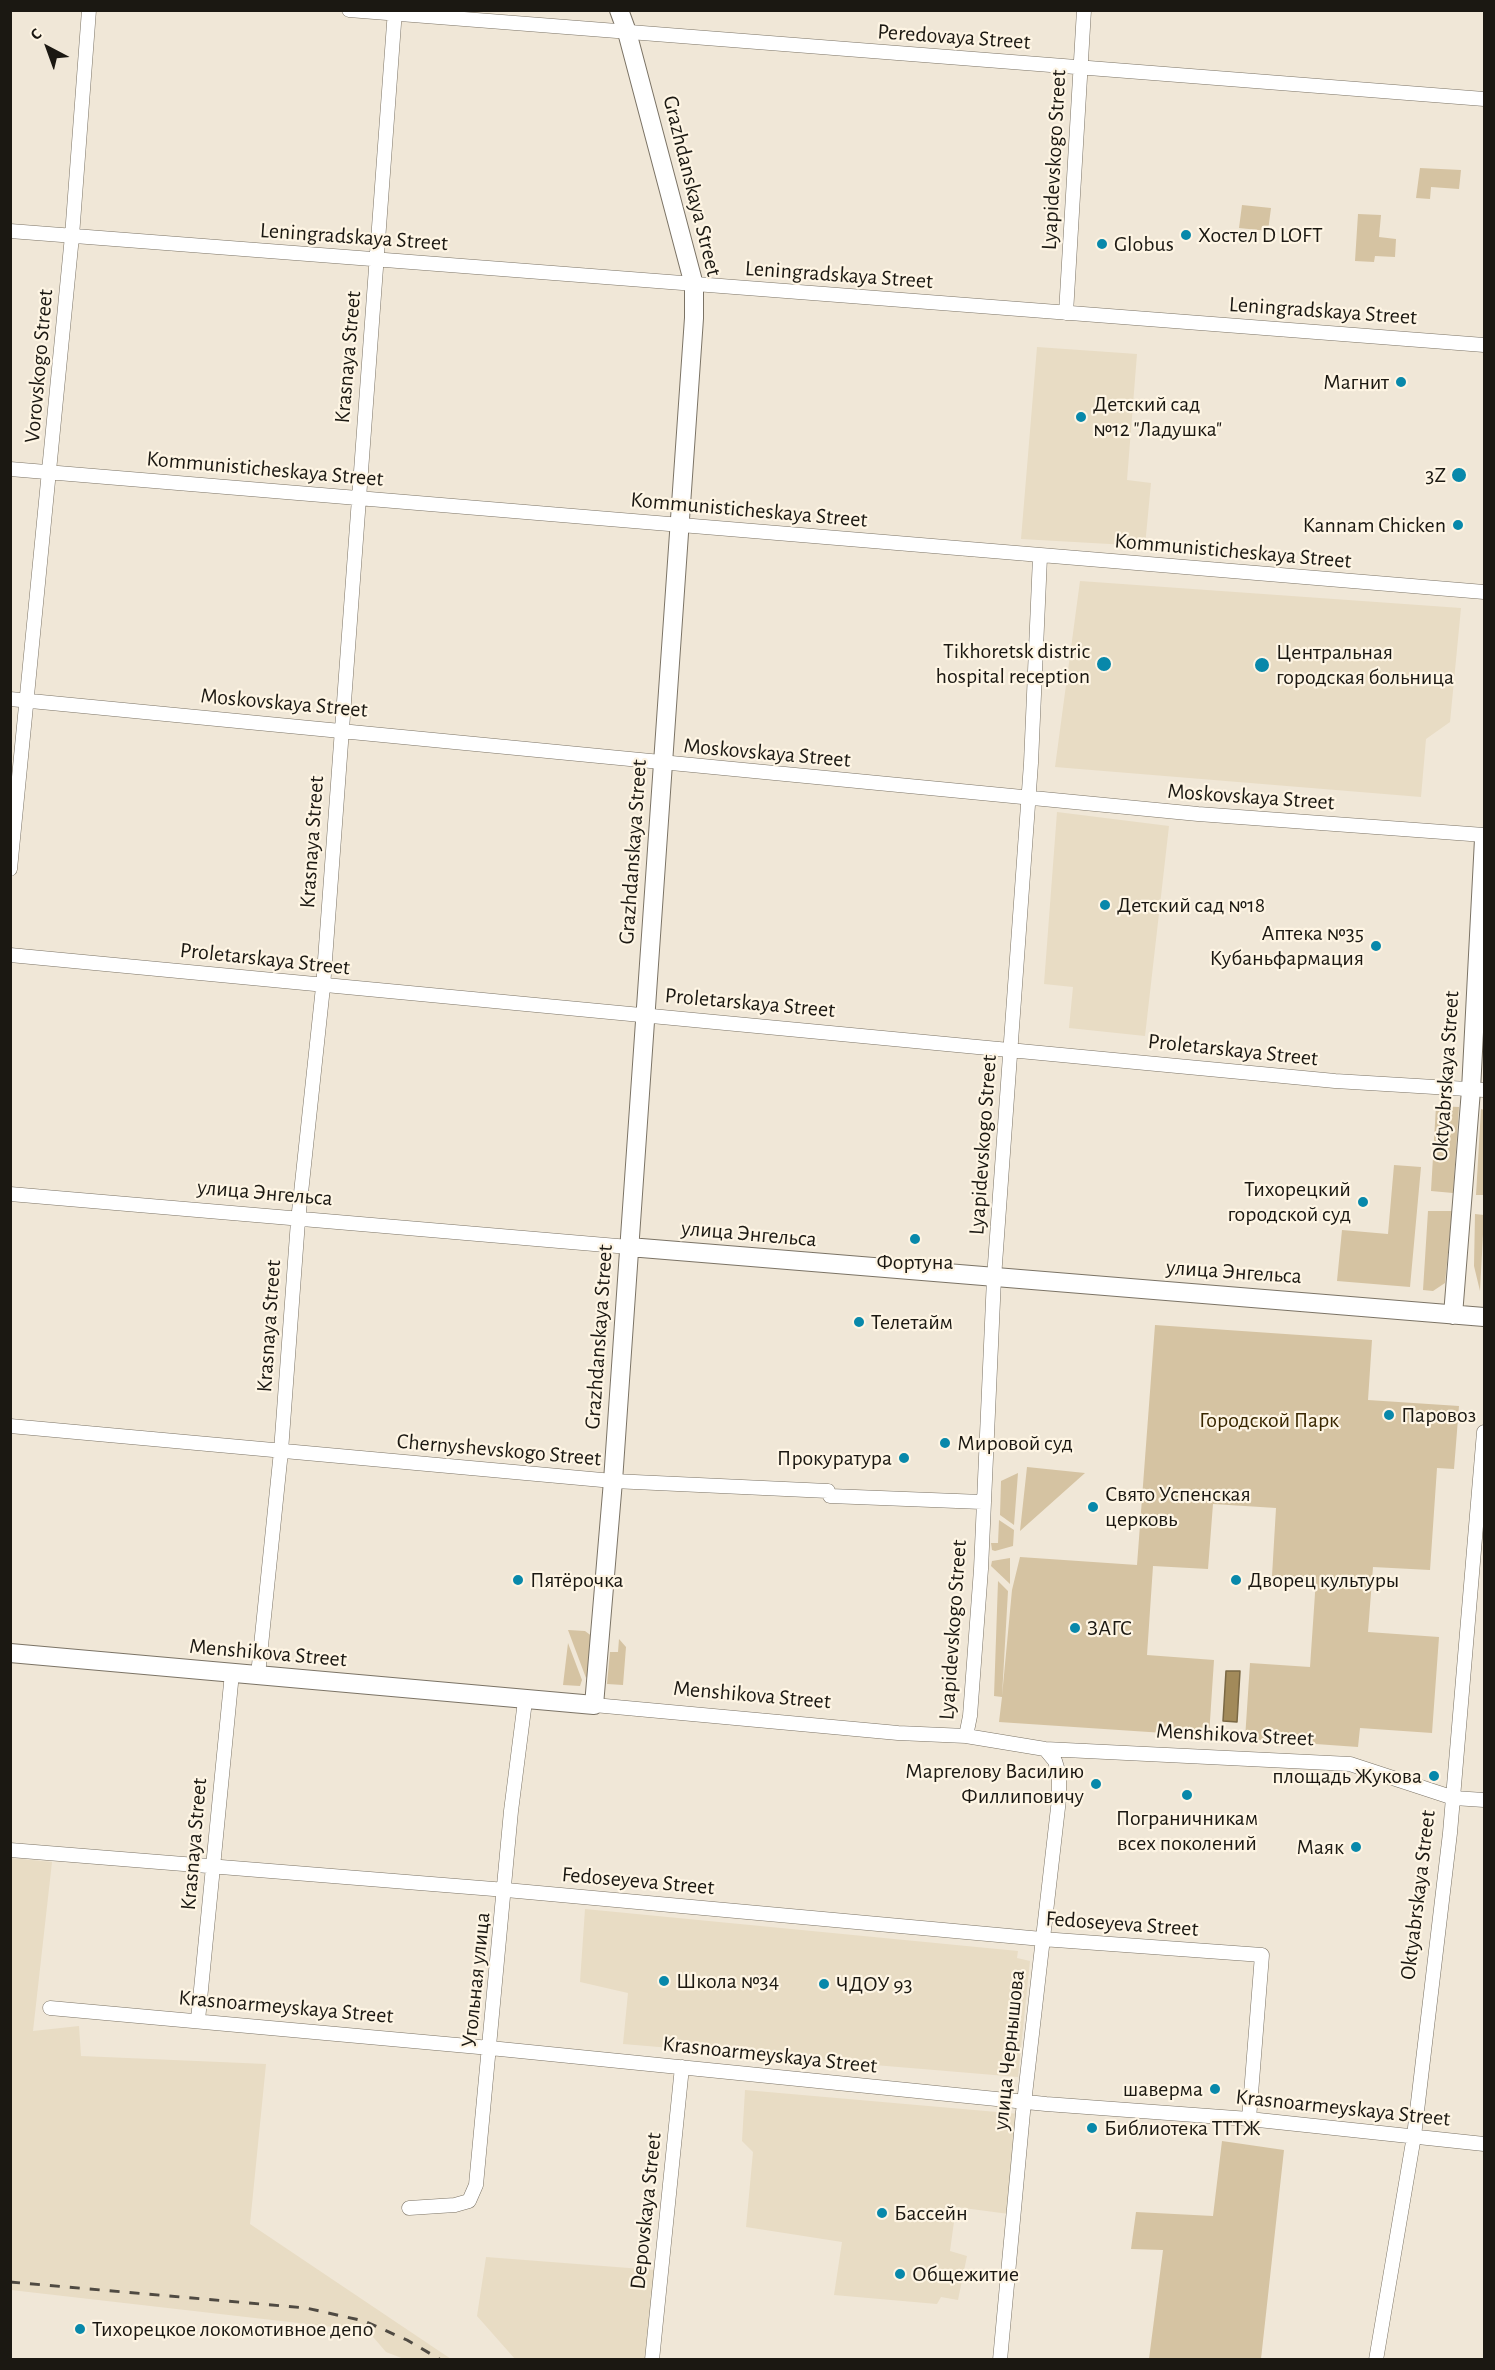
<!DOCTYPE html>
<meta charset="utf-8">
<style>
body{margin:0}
#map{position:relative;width:1495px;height:2370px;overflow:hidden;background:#f0e7d7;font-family:"Alegreya Sans",sans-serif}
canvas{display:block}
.frame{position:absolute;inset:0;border:12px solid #1b1812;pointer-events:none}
.north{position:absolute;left:18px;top:18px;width:60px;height:60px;-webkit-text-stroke:4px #fef5e4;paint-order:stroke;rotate:319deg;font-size:16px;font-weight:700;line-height:24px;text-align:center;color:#1b1812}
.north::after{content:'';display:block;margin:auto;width:21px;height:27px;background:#1b1812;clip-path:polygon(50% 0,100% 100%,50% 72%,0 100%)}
</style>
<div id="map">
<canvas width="1495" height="2370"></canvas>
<div class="frame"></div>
<div class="north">С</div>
</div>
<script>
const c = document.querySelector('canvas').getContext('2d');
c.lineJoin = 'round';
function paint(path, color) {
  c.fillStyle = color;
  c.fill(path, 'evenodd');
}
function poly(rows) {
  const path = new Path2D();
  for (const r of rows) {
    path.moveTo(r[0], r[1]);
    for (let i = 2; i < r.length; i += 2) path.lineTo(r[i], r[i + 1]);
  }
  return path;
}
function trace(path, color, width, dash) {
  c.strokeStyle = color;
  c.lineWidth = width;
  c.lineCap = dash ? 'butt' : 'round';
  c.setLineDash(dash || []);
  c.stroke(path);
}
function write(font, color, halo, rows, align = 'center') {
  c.font = font + ' "Alegreya Sans",sans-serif';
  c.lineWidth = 4.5;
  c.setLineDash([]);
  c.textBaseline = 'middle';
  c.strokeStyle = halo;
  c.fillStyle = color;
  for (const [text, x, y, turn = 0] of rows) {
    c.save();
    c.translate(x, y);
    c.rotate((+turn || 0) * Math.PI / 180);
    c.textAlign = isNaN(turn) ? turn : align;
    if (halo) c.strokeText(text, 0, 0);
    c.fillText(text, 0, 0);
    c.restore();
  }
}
paint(poly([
 [1037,347,1137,354,1127,480,1151,483,1145,546,1021,539],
 [1080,581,1461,608,1450,722,1426,739,1421,797,1055,767],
 [1057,812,1169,826,1145,1036,1069,1028,1073,987,1044,984],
 [11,1858,52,1862,33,2031,79,2026,81,2056,266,2064,250,2224,451,2359,404,2359,386,2352,368,2331,11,2290],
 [585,1909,1018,1951,1017,1958,1030,1961,1018,2077,623,2044,628,1993,580,1982],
 [745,2090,1020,2114,1009,2214,956,2207,950,2251,967,2256,958,2300,941,2297,937,2304,834,2295,842,2242,746,2227,753,2152,742,2141],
 [486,2257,655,2270,646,2359,515,2359,477,2316]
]), '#e8dcc4');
paint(poly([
 [1420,168,1461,170,1459,189,1431,187,1430,199,1416,198],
 [1242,205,1271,208,1268,231,1239,228],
 [1358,214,1381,215,1379,237,1396,239,1395,257,1375,256,1374,262,1355,261],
 [1436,1106,1459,1107,1453,1193,1431,1191],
 [1481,1109,1484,1110,1484,1195,1476,1195],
 [1394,1165,1421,1167,1410,1287,1337,1281,1342,1230,1388,1234],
 [1428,1211,1452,1211,1445,1283,1433,1291,1423,1290],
 [1475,1214,1484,1215,1480,1291,1474,1266],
 [1155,1325,1372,1340,1368,1400,1459,1406,1454,1469,1437,1468,1430,1570,1373,1567,1368,1632,1439,1637,1432,1733,1360,1728,1358,1747,1245,1739,1250,1663,1310,1667,1316,1579,1272,1576,1276,1508,1213,1504,1208,1569,1153,1566,1147,1655,1214,1660,1209,1736,999,1722,1002,1697,994,1696,998,1581,1008,1591,1002,1696,1012,1590,1020,1557,1137,1565],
 [1027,1467,1085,1473,1020,1531],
 [1018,1473,1014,1525,1000,1515,1001,1481],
 [999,1520,1014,1530,1013,1546,995,1551,992,1550,991,1543,998,1543],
 [1010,1558,1010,1584,991,1566,992,1561],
 [568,1630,585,1631,593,1637,590,1671,586,1678],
 [619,1639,626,1647,623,1685,607,1684,610,1652,618,1652],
 [568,1643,582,1680,580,1686,563,1685],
 [1222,2141,1284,2150,1261,2359,1149,2359,1163,2250,1131,2249,1136,2212,1213,2216]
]), '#d5c3a2');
const water = poly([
 [1226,1671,1240,1671,1237,1722,1223,1721,1226,1671]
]);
paint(water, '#a28a5a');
trace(water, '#7a6844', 1.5);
const minor = poly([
 [349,10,1484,99],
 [10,231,1484,345],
 [1066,313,1084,10],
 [10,469,1484,592],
 [10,699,1198,814,1484,835],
 [10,869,72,236,89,10],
 [10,955,1335,1081,1484,1090],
 [10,1194,629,1247],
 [10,1426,613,1481,828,1491,830,1496,982,1502],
 [258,1675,281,1451,298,1221,323,987,395,10],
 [594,1705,898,1733,966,1736,1045,1749,1350,1764,1454,1798,1484,1800],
 [966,1736,970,1716,981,1569,994,1278,1031,763,1040,557],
 [10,1850,506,1890,1042,1939,1262,1955,1249,2119],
 [50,2008,490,2048,1046,2104,1249,2119,1484,2144],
 [198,2020,232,1673],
 [409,2208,455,2205,469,2201,476,2185,511,1811,525,1701],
 [652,2360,682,2067],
 [1000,2360,1023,2112,1059,1799,1059,1774,1055,1761,1045,1749],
 [1376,2360,1414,2136,1450,1833,1484,1432]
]);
const major = poly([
 [629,1247,1484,1317],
 [1453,1315,1471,1090,1484,839],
 [10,1653,594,1705,613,1481,694,318,694,285,627,32,619,10]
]);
trace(minor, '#7b7365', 15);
trace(major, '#7b7365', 20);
trace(minor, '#fff', 14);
trace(major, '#fff', 18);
trace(poly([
 [10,2282,306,2308,364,2321,407,2340,441,2360]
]), '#4f4a42', 3, [10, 10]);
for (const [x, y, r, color] of [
 [1186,235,6,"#0888aa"],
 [1102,244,6,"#0888aa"],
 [1401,382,6,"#0888aa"],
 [1081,417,6,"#0888aa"],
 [1459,475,8,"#0888aa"],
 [1458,525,6,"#0888aa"],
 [1104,664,8,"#0888aa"],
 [1262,665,8,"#0888aa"],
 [1105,905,6,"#0888aa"],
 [1376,946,6,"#0888aa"],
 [1363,1202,6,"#0888aa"],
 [915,1239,6,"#0888aa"],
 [859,1322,6,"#0888aa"],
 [1389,1415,6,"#0888aa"],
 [945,1443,6,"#0888aa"],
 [904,1458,6,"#0888aa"],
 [1093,1507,6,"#0888aa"],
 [518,1580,6,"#0888aa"],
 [1236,1580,6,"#0888aa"],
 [1075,1628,6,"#0888aa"],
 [1434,1776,6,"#0888aa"],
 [1096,1784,6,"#0888aa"],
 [1187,1795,6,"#0888aa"],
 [1356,1847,6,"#0888aa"],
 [664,1981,6,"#0888aa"],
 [824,1984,6,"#0888aa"],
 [1215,2089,6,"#0888aa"],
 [1092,2128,6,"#0888aa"],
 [882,2213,6,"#0888aa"],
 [900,2274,6,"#0888aa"],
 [80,2329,6,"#0888aa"]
]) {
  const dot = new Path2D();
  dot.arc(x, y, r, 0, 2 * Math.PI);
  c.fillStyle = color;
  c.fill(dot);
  trace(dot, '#fef5e4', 2);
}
write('22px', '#1b1812', '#fef5e4', [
 ["Peredovaya Street",954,37,4],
 ["Lyapidevskogo Street",1054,160,-87],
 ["Grazhdanskaya Street",692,186,76],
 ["Leningradskaya Street",354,237,4],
 ["Leningradskaya Street",839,275,4],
 ["Leningradskaya Street",1323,311,4],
 ["Krasnaya Street",348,357,-85],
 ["Vorovskogo Street",39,366,-85],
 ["Kommunisticheskaya Street",265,469,5],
 ["Kommunisticheskaya Street",749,510,5],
 ["Kommunisticheskaya Street",1233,551,5],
 ["Moskovskaya Street",284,703,5],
 ["Moskovskaya Street",767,753,5],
 ["Moskovskaya Street",1251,797,4],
 ["Krasnaya Street",312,842,-86],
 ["Grazhdanskaya Street",633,852,-86],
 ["Proletarskaya Street",265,959,6],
 ["Proletarskaya Street",750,1003,5],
 ["Proletarskaya Street",1233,1050,6],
 ["Oktyabrskaya Street",1446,1076,-86],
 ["Lyapidevskogo Street",983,1145,-86],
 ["улица Энгельса",265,1193,5],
 ["улица Энгельса",749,1234,5],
 ["улица Энгельса",1234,1272,4],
 ["Krasnaya Street",269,1326,-86],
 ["Grazhdanskaya Street",599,1337,-86],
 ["Chernyshevskogo Street",499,1450,5],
 ["Lyapidevskogo Street",953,1630,-86],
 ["Menshikova Street",268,1653,5],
 ["Menshikova Street",752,1695,5],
 ["Menshikova Street",1235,1735,3],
 ["Krasnaya Street",194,1844,-85],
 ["Fedoseyeva Street",638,1881,5],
 ["Oktyabrskaya Street",1418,1895,-83],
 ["Fedoseyeva Street",1122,1924,4],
 ["Угольная улица",476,1980,-84],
 ["Krasnoarmeyskaya Street",286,2007,5],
 ["улица Чернышова",1009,2050,-84],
 ["Krasnoarmeyskaya Street",770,2055,6],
 ["Krasnoarmeyskaya Street",1343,2108,6],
 ["Depovskaya Street",646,2211,-84]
]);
write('22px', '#1b1812', '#fef5e4', [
 ["Хостел D LOFT",1198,235],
 ["Globus",1114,244],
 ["Магнит",1389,382,"right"],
 ["Детский сад",1093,404],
 ["№12 \"Ладушка\"",1093,429],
 ["3Z",1446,475,"right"],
 ["Kannam Chicken",1446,525,"right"],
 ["Tikhoretsk distric",1090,651,"right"],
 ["hospital reception",1090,676,"right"],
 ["Центральная",1276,652],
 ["городская больница",1276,677],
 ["Детский сад №18",1117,905],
 ["Аптека №35",1364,933,"right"],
 ["Кубаньфармация",1364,958,"right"],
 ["Тихорецкий",1351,1189,"right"],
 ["городской суд",1351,1214,"right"],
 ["Фортуна",915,1262,"center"],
 ["Телетайм",871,1322],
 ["Паровоз",1401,1415],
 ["Мировой суд",957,1443],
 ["Прокуратура",892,1458,"right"],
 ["Свято Успенская",1105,1494],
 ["церковь",1105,1519],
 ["Пятёрочка",530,1580],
 ["Дворец культуры",1248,1580],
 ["ЗАГС",1087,1628],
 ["Маргелову Василию",1084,1771,"right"],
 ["Филлиповичу",1084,1796,"right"],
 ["площадь Жукова",1422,1776,"right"],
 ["Пограничникам",1187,1818,"center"],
 ["всех поколений",1187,1843,"center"],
 ["Маяк",1344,1847,"right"],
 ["Школа №34",676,1981],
 ["ЧДОУ 93",836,1984],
 ["шаверма",1203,2089,"right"],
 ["Библиотека ТТТЖ",1104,2128],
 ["Бассейн",894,2213],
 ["Общежитие",912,2274],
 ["Тихорецкое локомотивное депо",92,2329]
], 'left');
write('22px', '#392700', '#fef5e4', [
 ["Городской Парк",1269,1420]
]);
</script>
